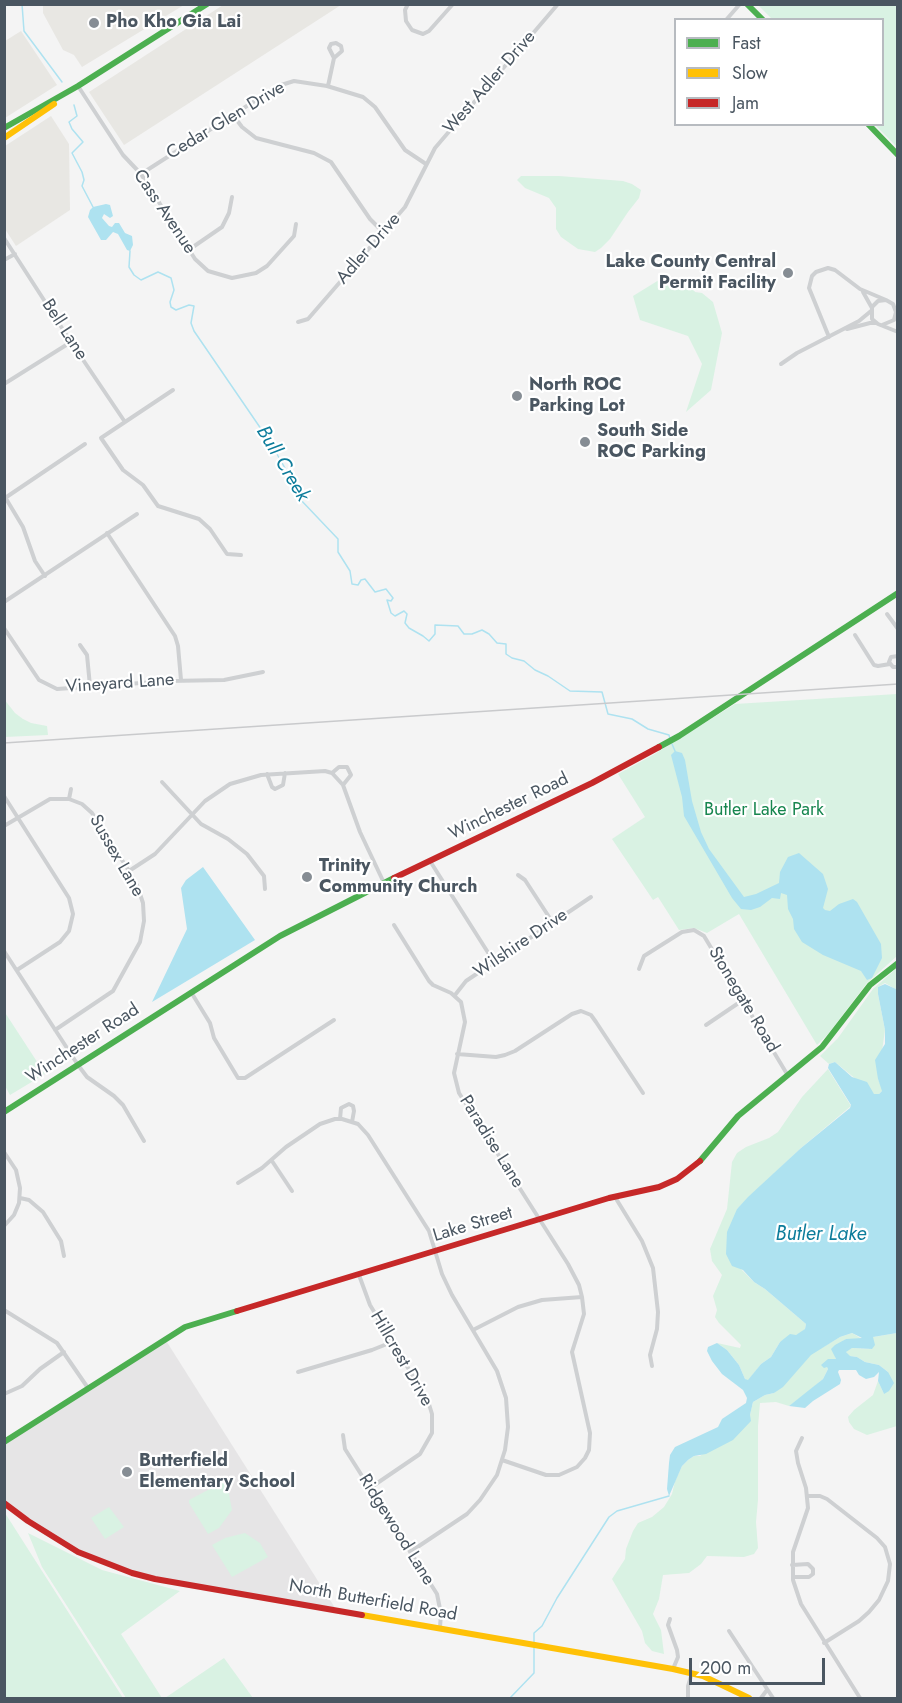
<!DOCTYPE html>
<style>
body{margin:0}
#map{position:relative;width:902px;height:1703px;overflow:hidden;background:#f4f4f4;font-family:Jost,sans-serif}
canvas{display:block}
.frame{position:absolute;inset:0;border:6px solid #4a5661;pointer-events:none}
.legend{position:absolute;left:674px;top:18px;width:210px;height:108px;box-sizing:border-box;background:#fff;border:2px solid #b7bbc0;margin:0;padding:8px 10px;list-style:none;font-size:18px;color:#4a5661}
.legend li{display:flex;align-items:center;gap:12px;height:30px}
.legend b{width:30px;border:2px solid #b7bbc0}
.scale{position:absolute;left:689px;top:1658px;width:136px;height:27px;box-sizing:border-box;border:3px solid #4a5661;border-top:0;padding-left:8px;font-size:18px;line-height:21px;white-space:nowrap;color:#4a5661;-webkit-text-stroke:4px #fff;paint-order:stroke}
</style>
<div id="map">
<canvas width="902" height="1703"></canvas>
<div class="frame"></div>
<ul class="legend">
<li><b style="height:8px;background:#4caf50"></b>Fast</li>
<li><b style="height:8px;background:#ffc107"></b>Slow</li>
<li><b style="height:8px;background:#c62828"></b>Jam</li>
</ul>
<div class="scale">200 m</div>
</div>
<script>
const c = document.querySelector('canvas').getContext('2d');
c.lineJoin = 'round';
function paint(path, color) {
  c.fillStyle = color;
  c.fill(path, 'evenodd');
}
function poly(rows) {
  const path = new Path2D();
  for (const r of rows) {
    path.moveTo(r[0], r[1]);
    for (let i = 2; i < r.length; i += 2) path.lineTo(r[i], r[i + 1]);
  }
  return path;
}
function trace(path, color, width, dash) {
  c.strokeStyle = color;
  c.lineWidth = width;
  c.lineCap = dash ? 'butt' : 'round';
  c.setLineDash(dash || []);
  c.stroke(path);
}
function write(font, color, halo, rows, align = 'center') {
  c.font = font + ' Jost,sans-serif';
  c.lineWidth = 4.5;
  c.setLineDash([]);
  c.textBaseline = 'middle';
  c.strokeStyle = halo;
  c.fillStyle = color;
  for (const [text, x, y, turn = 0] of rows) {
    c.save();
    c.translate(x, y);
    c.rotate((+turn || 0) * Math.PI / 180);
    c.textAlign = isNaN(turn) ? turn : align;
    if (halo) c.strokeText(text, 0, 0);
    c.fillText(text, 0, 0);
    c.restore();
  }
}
paint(poly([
 [43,5,43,4,184,5,82,67,74,55,63,50,43,13],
 [223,5,341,5,124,145,89,92],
 [21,31,57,85,5,118,5,41],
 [51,116,69,144,70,210,16,246,5,229,5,146]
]), '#e8e7e3');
paint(poly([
 [165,1339,337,1611,155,1579,78,1552,28,1521,5,1502,5,1442]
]), '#e6e5e6');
paint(poly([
 [758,5,897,5,897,147,875,125,882,124,882,20,772,19],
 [521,176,559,176,623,181,632,184,641,190,639,198,628,212,610,239,601,248,595,252,578,249,561,237,556,229,556,208,549,198,525,188,517,180],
 [659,280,689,283,695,292,702,293,713,302,722,333,711,390,686,412,702,364,688,336,640,320,633,296],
 [897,694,897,956,867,983,828,1034,817,1045,739,914,707,933,694,928,679,930,658,897,653,900,612,839,645,817,618,774,653,755,735,704],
 [4,699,15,713,23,719,31,723,47,726,48,735,5,737],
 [897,968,897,990,885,983,878,987,878,994,885,1030,878,1079,883,1090,879,1094,874,1094,835,1062,829,1064,820,1056,838,1038,873,989],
 [4,1011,45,1074,10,1095,5,1086],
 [828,1069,851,1106,801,1148,737,1209,739,1267,754,1282,765,1289,806,1324,805,1329,801,1333,780,1342,771,1357,761,1364,748,1381,745,1379,739,1365,727,1350,717,1343,740,1348,741,1345,719,1323,715,1317,717,1310,713,1296,722,1275,712,1261,710,1249,727,1209,732,1162,737,1153,746,1147,769,1138,778,1132,802,1097],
 [852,1333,862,1339,846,1339,832,1349,836,1359,827,1367,828,1369,823,1379,807,1393,789,1406,776,1402,760,1403,758,1426,758,1500,756,1522,758,1548,754,1554,744,1557,707,1556,701,1564,689,1573,663,1575,659,1599,653,1614,661,1630,664,1654,652,1651,645,1643,642,1631,612,1579,625,1559,626,1549,633,1531,638,1523,652,1517,664,1507,672,1494,675,1481,682,1466,688,1460,694,1456,700,1456,750,1415,753,1402,765,1395,774,1393,811,1354,840,1337],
 [897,1333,897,1426,867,1435,854,1429,849,1422,848,1417,854,1410,873,1395,878,1381,884,1394,888,1372,879,1365,865,1362,857,1357,849,1356,846,1352,847,1350,852,1348,872,1349,873,1337],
 [223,1482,228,1489,232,1510,219,1528,208,1534,189,1503,189,1500],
 [109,1507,124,1527,105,1539,91,1518],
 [5,1512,5,1513,123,1698,5,1698],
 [28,1533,102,1570,180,1591,121,1634,162,1698,126,1698,42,1567],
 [245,1533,260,1543,268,1557,232,1577,212,1545,225,1538],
 [224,1658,253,1698,165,1698]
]), '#d9f2e3');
paint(poly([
 [106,204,110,205,113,216,110,218,104,214,102,218,109,226,112,227,115,223,119,223,125,233,132,236,133,245,130,251,127,250,118,234,113,232,106,240,101,240,88,217,90,210,93,207],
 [675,751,682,753,685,760,692,801,701,832,709,849,744,897,756,894,779,883,780,872,788,857,799,853,823,874,828,889,823,908,825,910,830,911,839,904,853,899,857,902,881,944,882,958,872,978,867,980,861,971,823,955,802,942,794,929,793,919,788,909,787,895,781,893,780,899,772,898,760,907,751,910,741,909,732,898,684,816,682,797,671,755],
 [203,867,255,940,152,1002,187,929,181,888,186,880],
 [885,984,898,990,897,1333,873,1337,875,1345,872,1349,852,1348,846,1352,850,1356,857,1357,865,1362,879,1365,888,1372,894,1383,889,1391,884,1394,878,1381,879,1372,874,1377,866,1379,859,1375,856,1370,839,1370,838,1372,841,1380,840,1384,813,1401,805,1408,789,1406,823,1379,828,1369,827,1367,824,1368,821,1365,828,1359,836,1359,831,1349,835,1345,846,1339,862,1338,852,1333,840,1337,811,1355,783,1387,774,1393,765,1395,753,1402,750,1415,751,1421,733,1440,706,1454,694,1456,688,1460,682,1466,669,1496,667,1489,669,1463,670,1455,675,1447,718,1427,722,1419,746,1403,747,1398,743,1390,722,1374,712,1361,707,1351,708,1347,717,1343,727,1350,739,1365,745,1379,748,1380,761,1364,771,1357,780,1342,790,1334,796,1335,805,1329,806,1324,765,1289,754,1282,743,1270,732,1266,726,1254,727,1232,737,1209,748,1197,801,1148,850,1108,851,1105,828,1068,829,1064,835,1062,852,1077,867,1082,874,1094,879,1094,882,1091,878,1079,875,1060,885,1044,885,1030,878,994,878,987]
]), '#aee2f0');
trace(poly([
 [22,4,24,31,62,82],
 [74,105,77,116,69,122,72,129,83,142,72,153,82,172,84,180,82,186,93,207],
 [130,251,129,267,134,275,141,280,158,272,171,278,174,290,170,302,171,307,176,310,189,305,194,306,191,323,194,331,270,442,293,482,299,498,338,539,338,552,350,571,352,584,358,585,361,580,365,579,375,592,386,589,393,598,391,601,387,600,391,613,395,616,404,611,407,614,405,623,409,628,423,636,429,641,435,634,435,625,458,626,464,634,472,634,482,630,489,634,497,643,506,644,506,654,512,658,524,661,535,670,548,676,570,691,602,692,608,714,632,719,648,729,669,735,670,739],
 [672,744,675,751],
 [510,1698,534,1673,534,1633,542,1626,557,1598,609,1517,617,1511,669,1496]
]), '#aee2f0', 1.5);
trace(poly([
 [408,4,405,10,406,21,412,30,423,34,429,31,453,4],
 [726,20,740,4],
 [78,86,123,155,141,174,195,259,208,271,232,278,256,273,267,266,294,236,296,224],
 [328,86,334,58,342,51,341,46,336,43,331,44,329,48,334,58],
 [233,115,242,127,256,138,314,153,331,162,370,219,383,232],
 [141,174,278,86,294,81,327,86,363,97,375,107,405,150,426,164],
 [4,238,71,342,125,422],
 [190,249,222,227,229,213,232,197],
 [4,260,15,254],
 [863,292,872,308],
 [298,322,308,319,405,207,435,148,558,4],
 [882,325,894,320,896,312,893,304,886,300,878,301,872,307,872,319,878,324,898,332],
 [847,329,870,323,876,323],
 [829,337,809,288,812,276,816,272,828,268,835,270,860,289,886,300],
 [781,364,797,353,859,321,871,311],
 [4,384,71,342],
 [173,390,101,438,123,470,143,485,158,506,199,519,210,529,227,554,241,555],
 [5,497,23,527,35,561,45,576],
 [5,498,85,444],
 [107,533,175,636,178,646,181,680],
 [4,602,137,514],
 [887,614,898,629],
 [4,628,39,680,57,689,169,681,224,680,263,672],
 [855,635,874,665,878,666,890,664],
 [80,645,87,655,90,686],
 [898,656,891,657,889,662,893,667,898,667],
 [332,773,339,767,347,767,351,775,343,785],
 [267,774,272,787,275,789,283,785,285,773],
 [162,782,201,824,228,839,247,854,264,876,265,889],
 [4,796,69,898,73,914,69,931,60,942,17,970],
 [69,799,71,789],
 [4,826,50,799,69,799,82,804,92,813,129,871,137,885,143,903,144,921,140,942,113,991,55,1030],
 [430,861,494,962],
 [129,871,155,854,205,801,230,784,261,775,325,771,332,773,343,785,360,832,384,883],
 [518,875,525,880,553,923],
 [394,925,429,981,433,985,451,993,461,1002,465,1022,454,1073,459,1093,568,1264,579,1285,582,1297,584,1314,572,1352,590,1433,589,1450,585,1458,577,1467,559,1475,546,1475,502,1460],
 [4,951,78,1065,87,1077,114,1096,123,1105,144,1141],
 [639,969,644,956,682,932,694,930,704,936,787,1074],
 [191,992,210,1023,214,1038,238,1078,245,1078,334,1020],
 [455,995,466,981,591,897],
 [706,1025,743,1000],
 [457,1054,496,1057,505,1055,515,1051,572,1014,581,1011,591,1015,596,1022,643,1093],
 [340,1119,341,1108,349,1104,353,1106,354,1111,352,1122],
 [4,1152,16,1170,20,1188,19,1203,14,1215,4,1226],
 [272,1161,292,1191],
 [238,1183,262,1168,286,1147,320,1124,335,1119,342,1119,358,1124,368,1135,429,1231,442,1274,452,1295,497,1371,506,1398,508,1427,505,1450,497,1475,480,1500,467,1514,410,1552],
 [615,1197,642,1241,653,1268,658,1312,657,1329,650,1355,652,1366],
 [20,1198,29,1200,43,1212,61,1241,64,1256],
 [359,1275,370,1305,428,1401,432,1414,432,1433,420,1454,370,1488],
 [4,1310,57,1343,88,1388],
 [473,1330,518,1307,542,1300,582,1297],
 [298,1372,372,1350,392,1342],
 [4,1394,22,1386,40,1369,64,1352],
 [343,1435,345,1449,437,1594,441,1614,440,1627],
 [802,1438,796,1451,798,1463,806,1488,808,1508,793,1552,793,1580,801,1604,860,1698],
 [808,1496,820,1496,827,1499,877,1538,885,1547,890,1564,888,1581,879,1600,869,1612,859,1621,824,1643],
 [792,1565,808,1564,813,1569,813,1574,809,1577,793,1577],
 [670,1619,668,1625,677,1650,678,1657,673,1669],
 [729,1631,773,1698],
 [688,1698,688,1686,692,1673],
 [761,1698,767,1690]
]), '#ced0d2', 4);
trace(poly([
 [747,4,763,20],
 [868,124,898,155],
 [4,128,78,86,207,4],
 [659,747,679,736,898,593],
 [4,1112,280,936,394,878],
 [700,1161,738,1116,822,1047,870,985,898,963],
 [4,1442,185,1327,237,1311]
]), '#4caf50', 6);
trace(poly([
 [4,138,54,104],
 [362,1615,673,1669,703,1676,749,1698]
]), '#ffc107', 6);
trace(poly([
 [394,878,592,783,659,747],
 [237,1311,609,1198,659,1187,677,1179,700,1161],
 [4,1503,28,1521,78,1552,132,1573,155,1579,362,1615]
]), '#c62828', 6);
trace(poly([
 [4,743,898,684]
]), '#c9cacc', 1.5);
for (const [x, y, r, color] of [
 [94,23,6,"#868d94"],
 [788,273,6,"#868d94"],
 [517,396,6,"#868d94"],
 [585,442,6,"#868d94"],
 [307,877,6,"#868d94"],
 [127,1472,6,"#868d94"]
]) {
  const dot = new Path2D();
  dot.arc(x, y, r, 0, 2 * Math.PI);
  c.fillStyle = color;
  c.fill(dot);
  trace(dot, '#fff', 2);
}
write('bold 18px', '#4a5661', '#fff', [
 ["Pho Kho Gia Lai",106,23],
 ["Lake County Central",776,263,"right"],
 ["Permit Facility",776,284,"right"],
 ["North ROC",529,386],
 ["Parking Lot",529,407],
 ["South Side",597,432],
 ["ROC Parking",597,453],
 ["Trinity",319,867],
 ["Community Church",319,888],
 ["Butterfield",139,1462],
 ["Elementary School",139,1483]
], 'left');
write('18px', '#4a5661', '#fff', [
 ["West Adler Drive",490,83,-49],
 ["Cedar Glen Drive",226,121,-31],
 ["Cass Avenue",164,212,56],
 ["Adler Drive",369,249,-49],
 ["Bell Lane",64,330,57],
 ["Vineyard Lane",120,684,-4],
 ["Winchester Road",509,807,-26],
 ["Sussex Lane",116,856,60],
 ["Wilshire Drive",521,944,-34],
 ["Stonegate Road",743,1000,59],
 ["Winchester Road",83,1044,-33],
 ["Paradise Lane",491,1142,58],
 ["Lake Street",473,1225,-17],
 ["Hillcrest Drive",401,1359,60],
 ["Ridgewood Lane",396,1530,58],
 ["North Butterfield Road",373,1601,10]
]);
write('18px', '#17864f', '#fff', [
 ["Butler Lake Park",764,811]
]);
write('italic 20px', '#0c7c9b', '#fff', [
 ["Bull Creek",282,464,59],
 ["Butler Lake",821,1235]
]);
</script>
